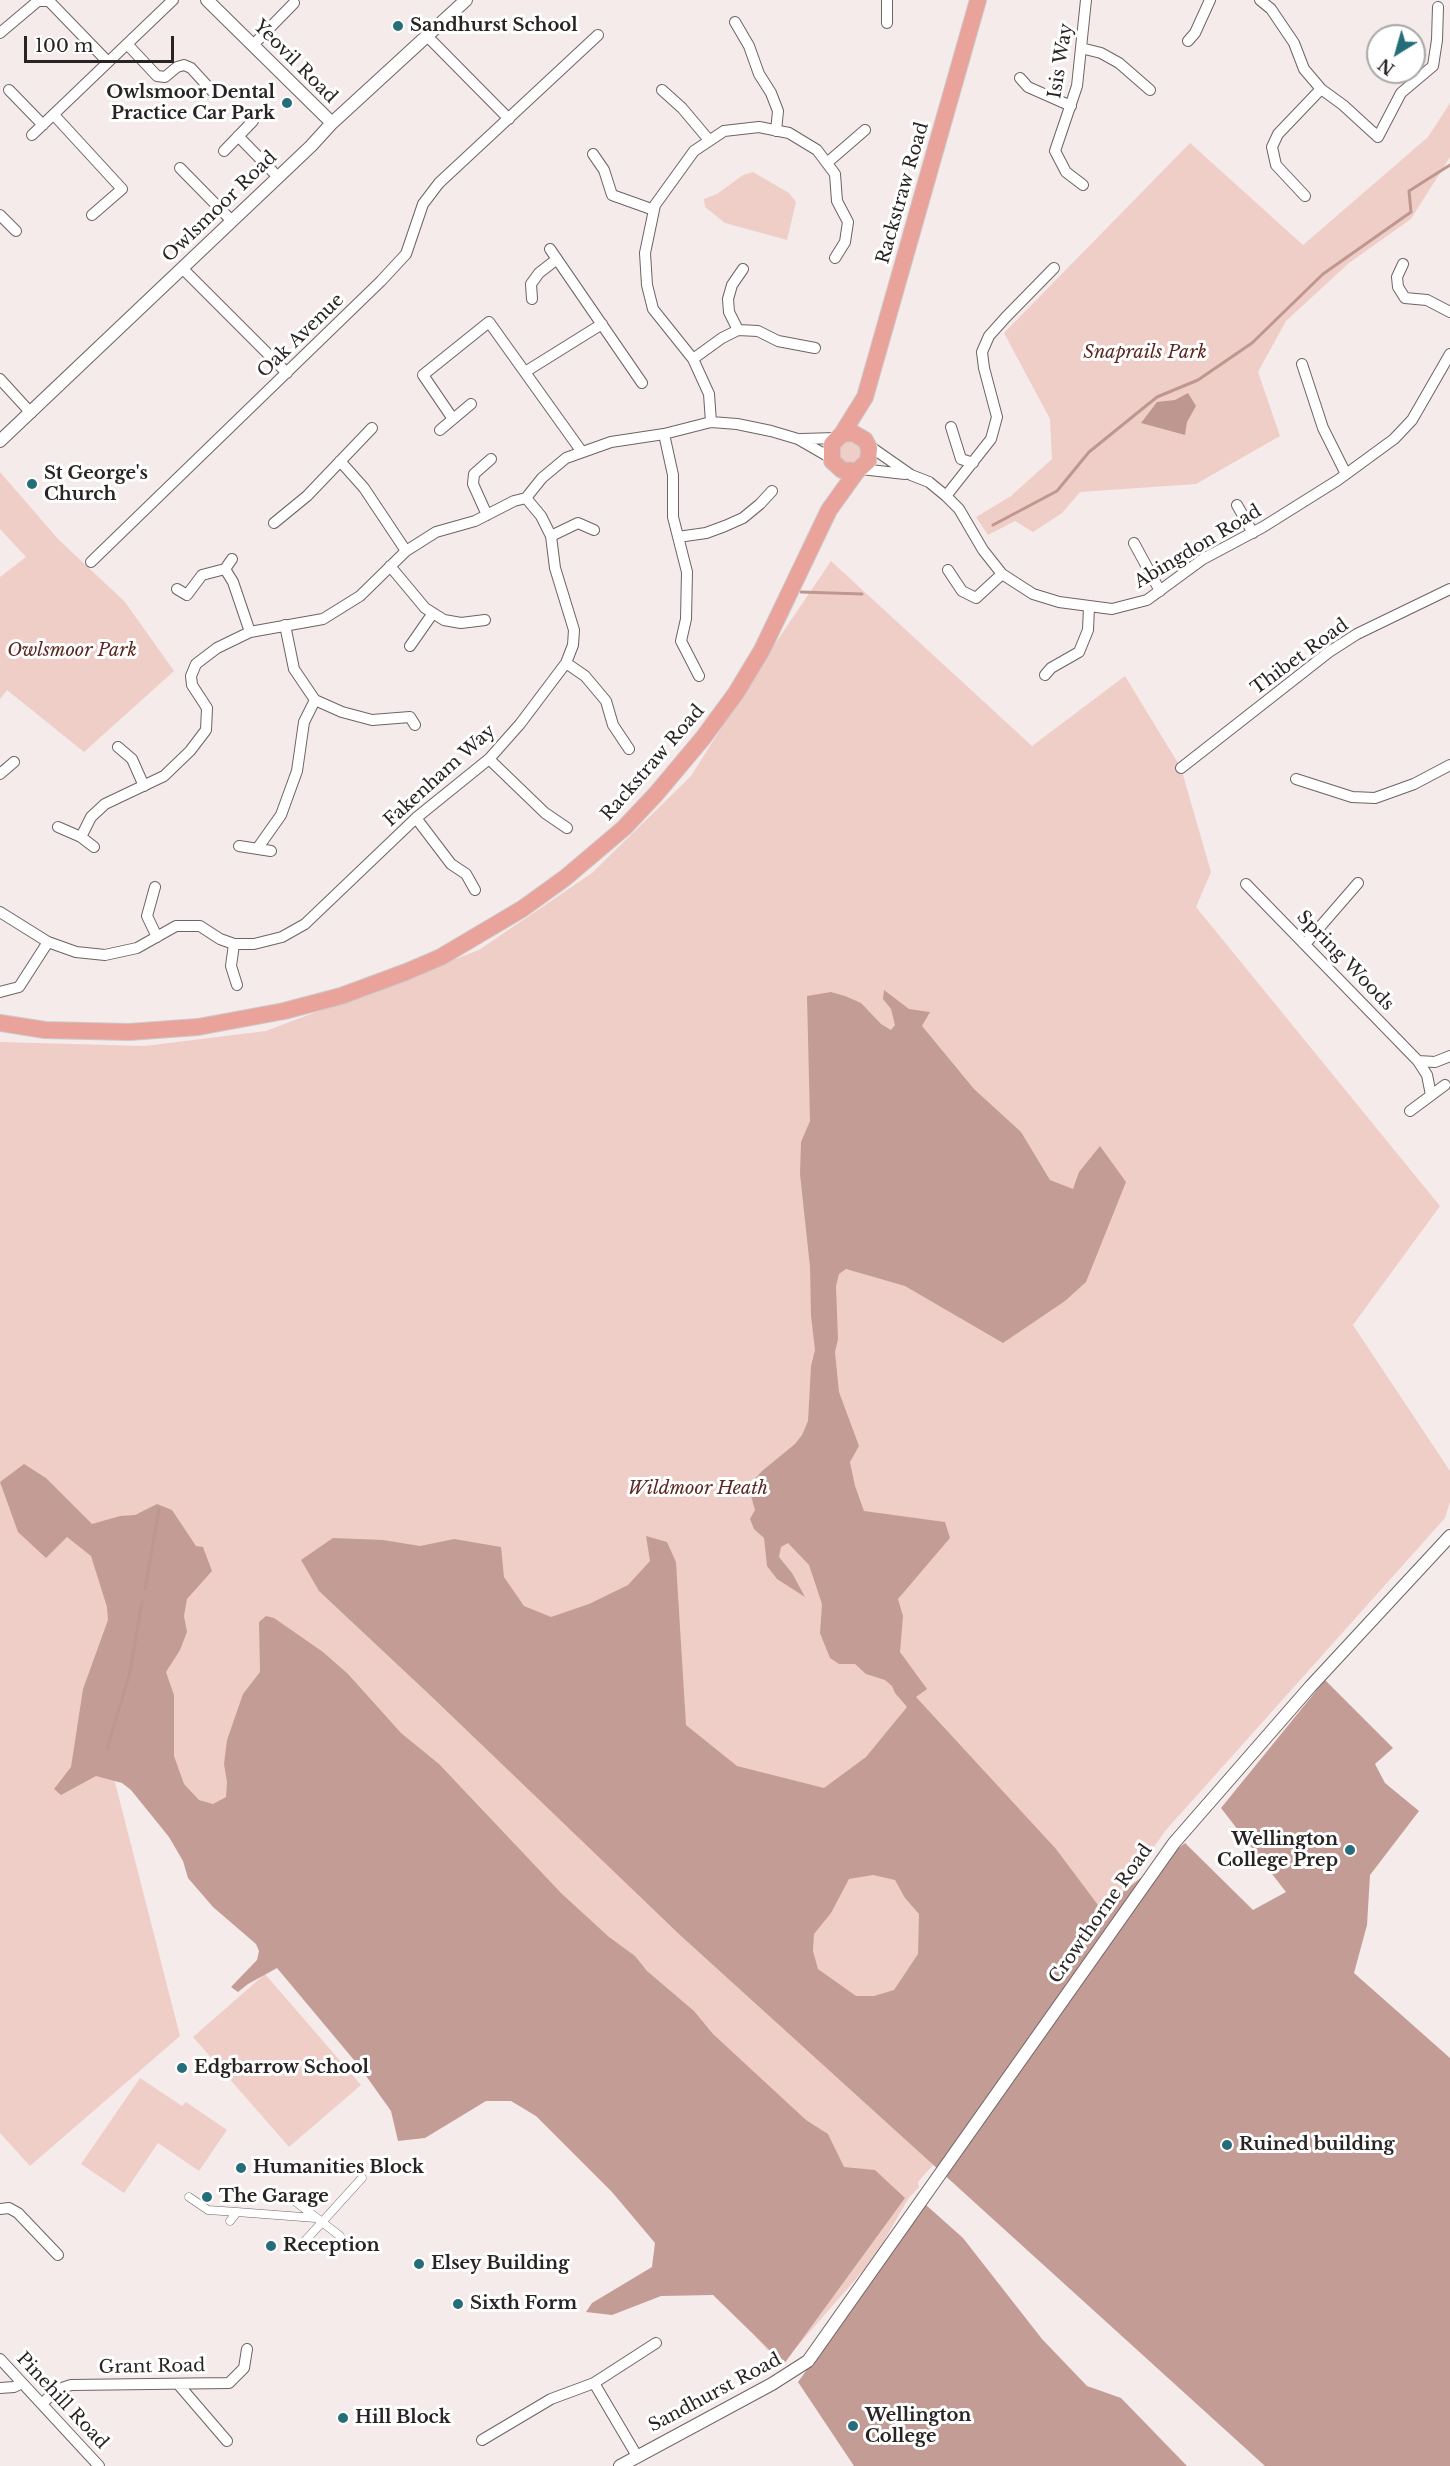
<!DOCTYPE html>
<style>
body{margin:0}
#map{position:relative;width:1450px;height:2466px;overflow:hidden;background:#f5ebea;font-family:"Libre Baskerville",serif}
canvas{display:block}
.north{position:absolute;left:1366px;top:24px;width:60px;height:60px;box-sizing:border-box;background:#fff;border:2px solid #a9a7a7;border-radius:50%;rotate:217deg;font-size:16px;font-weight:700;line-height:24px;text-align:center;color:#282423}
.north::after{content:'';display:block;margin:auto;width:21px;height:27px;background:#266d7a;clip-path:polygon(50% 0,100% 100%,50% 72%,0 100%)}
.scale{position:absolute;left:24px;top:36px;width:150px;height:27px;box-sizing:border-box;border:3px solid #282423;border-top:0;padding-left:8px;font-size:18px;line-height:21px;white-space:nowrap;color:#282423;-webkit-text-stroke:4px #fff;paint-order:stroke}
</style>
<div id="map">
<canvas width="1450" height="2466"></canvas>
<div class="north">N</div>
<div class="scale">100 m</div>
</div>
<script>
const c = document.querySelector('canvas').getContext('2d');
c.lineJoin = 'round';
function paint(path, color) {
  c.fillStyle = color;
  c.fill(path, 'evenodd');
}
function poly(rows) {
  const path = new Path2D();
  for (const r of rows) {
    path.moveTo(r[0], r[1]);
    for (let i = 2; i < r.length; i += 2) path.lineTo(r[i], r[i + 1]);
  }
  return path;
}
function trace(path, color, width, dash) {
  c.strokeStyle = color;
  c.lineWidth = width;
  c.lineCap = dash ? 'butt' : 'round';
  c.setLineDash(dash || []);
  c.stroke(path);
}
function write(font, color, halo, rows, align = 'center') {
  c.font = font + ' "Libre Baskerville",serif';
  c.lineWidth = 6;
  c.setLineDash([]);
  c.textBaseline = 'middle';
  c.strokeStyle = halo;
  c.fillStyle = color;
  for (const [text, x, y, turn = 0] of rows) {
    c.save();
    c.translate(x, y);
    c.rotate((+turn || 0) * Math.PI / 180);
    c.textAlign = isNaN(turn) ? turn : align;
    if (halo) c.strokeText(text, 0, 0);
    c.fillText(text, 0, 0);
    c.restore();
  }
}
paint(poly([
 [1450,103,1450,157,1411,219,1349,263,1286,321,1258,372,1280,436,1196,484,1080,492,1062,513,1033,532,1015,521,988,535,976,517,1011,496,1052,459,1050,419,1004,333,1190,143,1303,245,1428,137],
 [753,172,789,193,796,202,787,240,725,223,705,207,704,199,717,194,743,175],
 [846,441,856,442,863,451,859,462,841,464,836,451],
 [0,472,58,539,125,602,174,671,84,752,7,690,0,699,0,577,26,557,0,529],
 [831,561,1032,746,1125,676,1181,768,1211,872,1196,907,1440,1206,1353,1325,1450,1471,1450,1502,1445,1518,1166,1830,931,2163,933,2165,918,2182,919,2187,908,2199,875,2257,781,2365,648,2217,557,2108,107,1751,180,2036,30,2166,0,2133,0,1042,144,1046,266,1031,479,950,592,873,691,776,764,660],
 [265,1974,361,2085,289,2147,193,2037],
 [140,2078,182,2106,186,2102,227,2130,199,2171,158,2143,124,2193,81,2164]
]), '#f0cec8');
paint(poly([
 [884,990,909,1009,930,1012,922,1026,974,1089,1021,1132,1050,1180,1073,1189,1079,1172,1100,1146,1126,1182,1086,1282,1065,1301,1003,1343,905,1286,846,1269,839,1274,836,1286,838,1339,835,1352,839,1392,859,1446,850,1462,855,1486,864,1511,945,1522,950,1538,898,1599,903,1616,900,1652,927,1689,916,1697,1056,1849,1101,1909,1185,1843,1253,1910,1286,1892,1221,1808,1325,1680,1393,1748,1375,1764,1385,1783,1419,1811,1370,1875,1367,1925,1354,1973,1450,2058,1450,2466,1265,2466,680,1935,432,1697,319,1591,301,1560,333,1538,383,1540,420,1546,454,1539,501,1547,504,1577,524,1606,551,1617,589,1604,628,1585,650,1561,646,1536,667,1542,676,1562,686,1725,737,1766,824,1788,866,1757,907,1707,895,1693,892,1686,885,1680,866,1674,855,1664,839,1664,830,1658,820,1633,822,1604,809,1565,788,1543,781,1547,779,1557,792,1573,805,1597,777,1579,767,1566,764,1538,754,1529,750,1519,755,1510,749,1489,751,1483,762,1471,795,1444,802,1435,808,1421,811,1366,815,1350,811,1316,810,1267,800,1174,801,1142,810,1121,807,996,831,992,845,996,861,1003,881,1024,891,1030,895,1025,891,1009,883,999],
 [873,1875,895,1880,905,1898,919,1914,918,1954,894,1990,874,1996,856,1996,818,1969,813,1951,814,1934,831,1913,849,1879],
 [24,1464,46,1478,92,1524,120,1516,135,1515,157,1504,172,1510,196,1546,203,1547,212,1571,187,1599,184,1616,187,1632,180,1650,166,1672,174,1695,174,1756,184,1784,199,1800,213,1804,226,1797,227,1782,224,1764,227,1740,243,1694,260,1672,259,1622,266,1616,274,1618,323,1652,348,1674,401,1733,439,1764,561,1893,609,1937,635,1956,647,1971,694,2011,713,2034,806,2120,828,2134,844,2167,875,2170,905,2198,784,2364,713,2295,661,2296,612,2315,586,2312,592,2303,652,2267,655,2243,612,2192,536,2116,511,2101,486,2101,425,2138,398,2141,391,2111,359,2066,277,1968,248,1984,238,1992,231,1987,257,1960,259,1951,256,1944,213,1907,188,1878,183,1861,169,1837,131,1790,122,1783,96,1776,61,1795,54,1789,71,1767,83,1689,108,1620,107,1607,91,1556,67,1537,46,1558,18,1532,0,1482],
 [926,2205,963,2238,1042,2339,1087,2386,1121,2398,1187,2466,854,2466,798,2382]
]), '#c49c96');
paint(poly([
 [1188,393,1196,406,1187,422,1185,435,1141,423,1157,402,1175,400]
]), '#bf9791');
trace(poly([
 [993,525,1057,491,1089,452,1157,397,1198,380,1252,343,1323,274,1411,212,1409,191,1450,165],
 [801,592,862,594],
 [145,1589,159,1509],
 [107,1749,130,1672,142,1602]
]), '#bf9791', 3);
const pedestrian = poly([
 [287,2195,340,2236],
 [189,2197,208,2210,237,2212],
 [230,2221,237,2212,316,2218],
 [304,2242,362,2178]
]);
const minor = poly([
 [1260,0,1271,9,1294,43,1304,69,1321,89,1343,105,1378,137,1401,93,1433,66,1437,40,1438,7],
 [735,22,749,46,759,74,771,93,778,111,776,131],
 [887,23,887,0],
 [0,33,38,1,49,1,108,62],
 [427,36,509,119],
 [1188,41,1195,33,1210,0],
 [127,44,157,76,165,77,177,67,184,65,191,68,212,91],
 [253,45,294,3],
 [1081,48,1101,53,1119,63,1150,90],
 [1020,78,1028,87,1071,106],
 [9,90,43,125],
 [662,90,682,108,709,140],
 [54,115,122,189,92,215],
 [32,135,173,0],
 [238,136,278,177],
 [224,151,253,121],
 [593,154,604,170,612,195,654,210],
 [828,162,865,130],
 [180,168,232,221],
 [1083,185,1066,172,1055,151,1077,86,1086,0],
 [1305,196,1276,165,1272,147,1278,134,1321,89],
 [0,215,16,231],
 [550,249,642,383],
 [1403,264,1397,277,1398,287,1405,298,1427,300,1450,312],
 [182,268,287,373],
 [532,299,531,284,539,273,557,259],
 [738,330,729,312,728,299,732,285,743,269],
 [693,359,722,338,738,330,758,331,778,341,815,348],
 [1302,364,1323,428,1346,474],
 [525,372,602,324],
 [0,379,31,413],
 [453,419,423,375,489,322,582,452],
 [711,422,709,394,693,359,653,309,647,285,645,253,655,205,694,151,724,131,759,127,789,133,817,150,835,174,837,201,848,222,845,242,835,258],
 [951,427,961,459,973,463],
 [440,430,471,404],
 [664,434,673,475,673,517,687,572,686,619,681,641,699,676],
 [801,439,836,438],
 [868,445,911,475,929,482,946,496,959,509,983,550,1002,574,1033,594,1059,602,1112,609,1147,600,1203,559,1263,527,1338,480,1394,439,1412,420,1450,354],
 [340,461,364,488,406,551],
 [861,469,905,474],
 [946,496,991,439,997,417,984,368,982,352,989,336,1006,317,1054,268],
 [1237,505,1253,533],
 [487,515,473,484,474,474,491,459],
 [274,523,307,496,372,428],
 [551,536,578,523,594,530],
 [678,537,706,533,725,526,743,518,760,504,772,491],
 [1134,543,1160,591],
 [91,562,381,281,406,254,423,204,439,183,598,35],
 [390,566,425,608,444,620,461,623,485,620],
 [225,569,233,582,250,632],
 [948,570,962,591,976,598,1002,574],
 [177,589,187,595,202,575,225,569,232,559],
 [285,625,294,669,315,700,342,712,372,720,410,717,415,725],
 [410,646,433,613],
 [566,663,585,676,606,701,613,725,629,749],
 [1045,675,1051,668,1079,652,1088,630,1089,607],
 [118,747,132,759,144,786],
 [489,759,545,813,567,828],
 [1181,768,1329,652,1357,634,1450,589],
 [0,774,14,762],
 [1296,779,1352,797,1375,798,1414,784,1450,765],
 [416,818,451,864,466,874,475,890],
 [58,827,81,837],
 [239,846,271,851],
 [94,847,81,837,91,817,105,804,164,776,190,751,206,730,207,708,192,685,191,676,196,664,217,648,250,632,323,619,360,596,406,551,436,532,475,521,514,501,526,498,542,478,566,458,611,442,664,434,711,422,737,424,771,431,798,439,831,458],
 [257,849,281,815,297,771,304,722,315,700],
 [1246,884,1418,1061,1427,1075,1431,1095],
 [155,887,147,916,157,937],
 [0,912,48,942,76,952,105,955,137,948,176,926,200,926,220,939,234,944,254,944,282,937,305,924,416,818,489,759,520,724,566,663,573,645,574,630,555,568,551,536,541,516,526,498],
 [1306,943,1358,883],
 [234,944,231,966,237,985],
 [0,992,19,987,48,942],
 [1418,1061,1435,1062,1450,1056],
 [1410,1111,1445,1085],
 [0,2209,9,2208,18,2213,58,2255],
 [0,2359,99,2466],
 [594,2383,637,2456],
 [178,2384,227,2441],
 [0,2388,14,2387,22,2383],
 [42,2404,56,2390,71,2385,229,2383,244,2368,247,2349],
 [482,2440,551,2399,594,2383,656,2343]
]);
const tertiary = poly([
 [207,0,332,123],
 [0,441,311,146,332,123,466,0],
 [620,2466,772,2384,808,2361,1174,1843,1310,1687,1450,1536]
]);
const primary = poly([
 [842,434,865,397,978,0],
 [0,1023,45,1030,129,1032,198,1027,284,1011,341,996,406,972,441,957,522,909,565,878,624,828,656,794,703,738,736,693,762,650,829,510,857,471,868,461,869,448,865,440,853,433,842,434,832,444,832,461,842,470,857,471]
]);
trace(pedestrian, '#6d6463', 9);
trace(minor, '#6d6463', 12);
trace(tertiary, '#6d6463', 14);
trace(primary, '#cbcaca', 18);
trace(pedestrian, '#fff', 8);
trace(minor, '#fff', 10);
trace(tertiary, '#fff', 12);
trace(primary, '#e9a39b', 16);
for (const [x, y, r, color] of [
 [398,26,6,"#266d7a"],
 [287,103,6,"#266d7a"],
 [32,484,6,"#266d7a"],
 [1350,1850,6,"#266d7a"],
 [182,2068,6,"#266d7a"],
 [1227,2145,6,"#266d7a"],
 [241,2168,6,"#266d7a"],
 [207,2197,6,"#266d7a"],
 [271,2246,6,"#266d7a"],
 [419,2264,6,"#266d7a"],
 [458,2304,6,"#266d7a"],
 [343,2418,6,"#266d7a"],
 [853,2426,6,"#266d7a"]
]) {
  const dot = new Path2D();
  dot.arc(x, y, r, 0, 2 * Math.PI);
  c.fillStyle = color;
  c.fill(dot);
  trace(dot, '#fff', 2);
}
write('bold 18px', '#282423', '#fff', [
 ["Sandhurst School",410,26],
 ["Owlsmoor Dental",275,93,"right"],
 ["Practice Car Park",275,114,"right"],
 ["St George's",44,474],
 ["Church",44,495],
 ["Wellington",1338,1840,"right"],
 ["College Prep",1338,1861,"right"],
 ["Edgbarrow School",194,2068],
 ["Ruined building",1239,2145],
 ["Humanities Block",253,2168],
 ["The Garage",219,2197],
 ["Reception",283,2246],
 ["Elsey Building",431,2264],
 ["Sixth Form",470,2304],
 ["Wellington",865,2416],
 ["College",865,2437],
 ["Hill Block",355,2418]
], 'left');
write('18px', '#282423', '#fff', [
 ["Isis Way",1061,61,-81],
 ["Yeovil Road",295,62,45],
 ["Rackstraw Road",903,193,-74],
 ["Owlsmoor Road",220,207,-44],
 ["Oak Avenue",301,336,-44],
 ["Abingdon Road",1198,547,-31],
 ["Thibet Road",1300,657,-36],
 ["Rackstraw Road",653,763,-49],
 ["Fakenham Way",440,776,-42],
 ["Spring Woods",1345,961,46],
 ["Crowthorne Road",1101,1914,-55],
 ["Grant Road",152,2367,-1],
 ["Sandhurst Road",715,2393,-28],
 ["Pinehill Road",62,2401,47]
]);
write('italic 18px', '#5d2822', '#fff', [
 ["Snaprails Park",1145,353],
 ["Owlsmoor Park",72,651],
 ["Wildmoor Heath",698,1489]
]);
</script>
